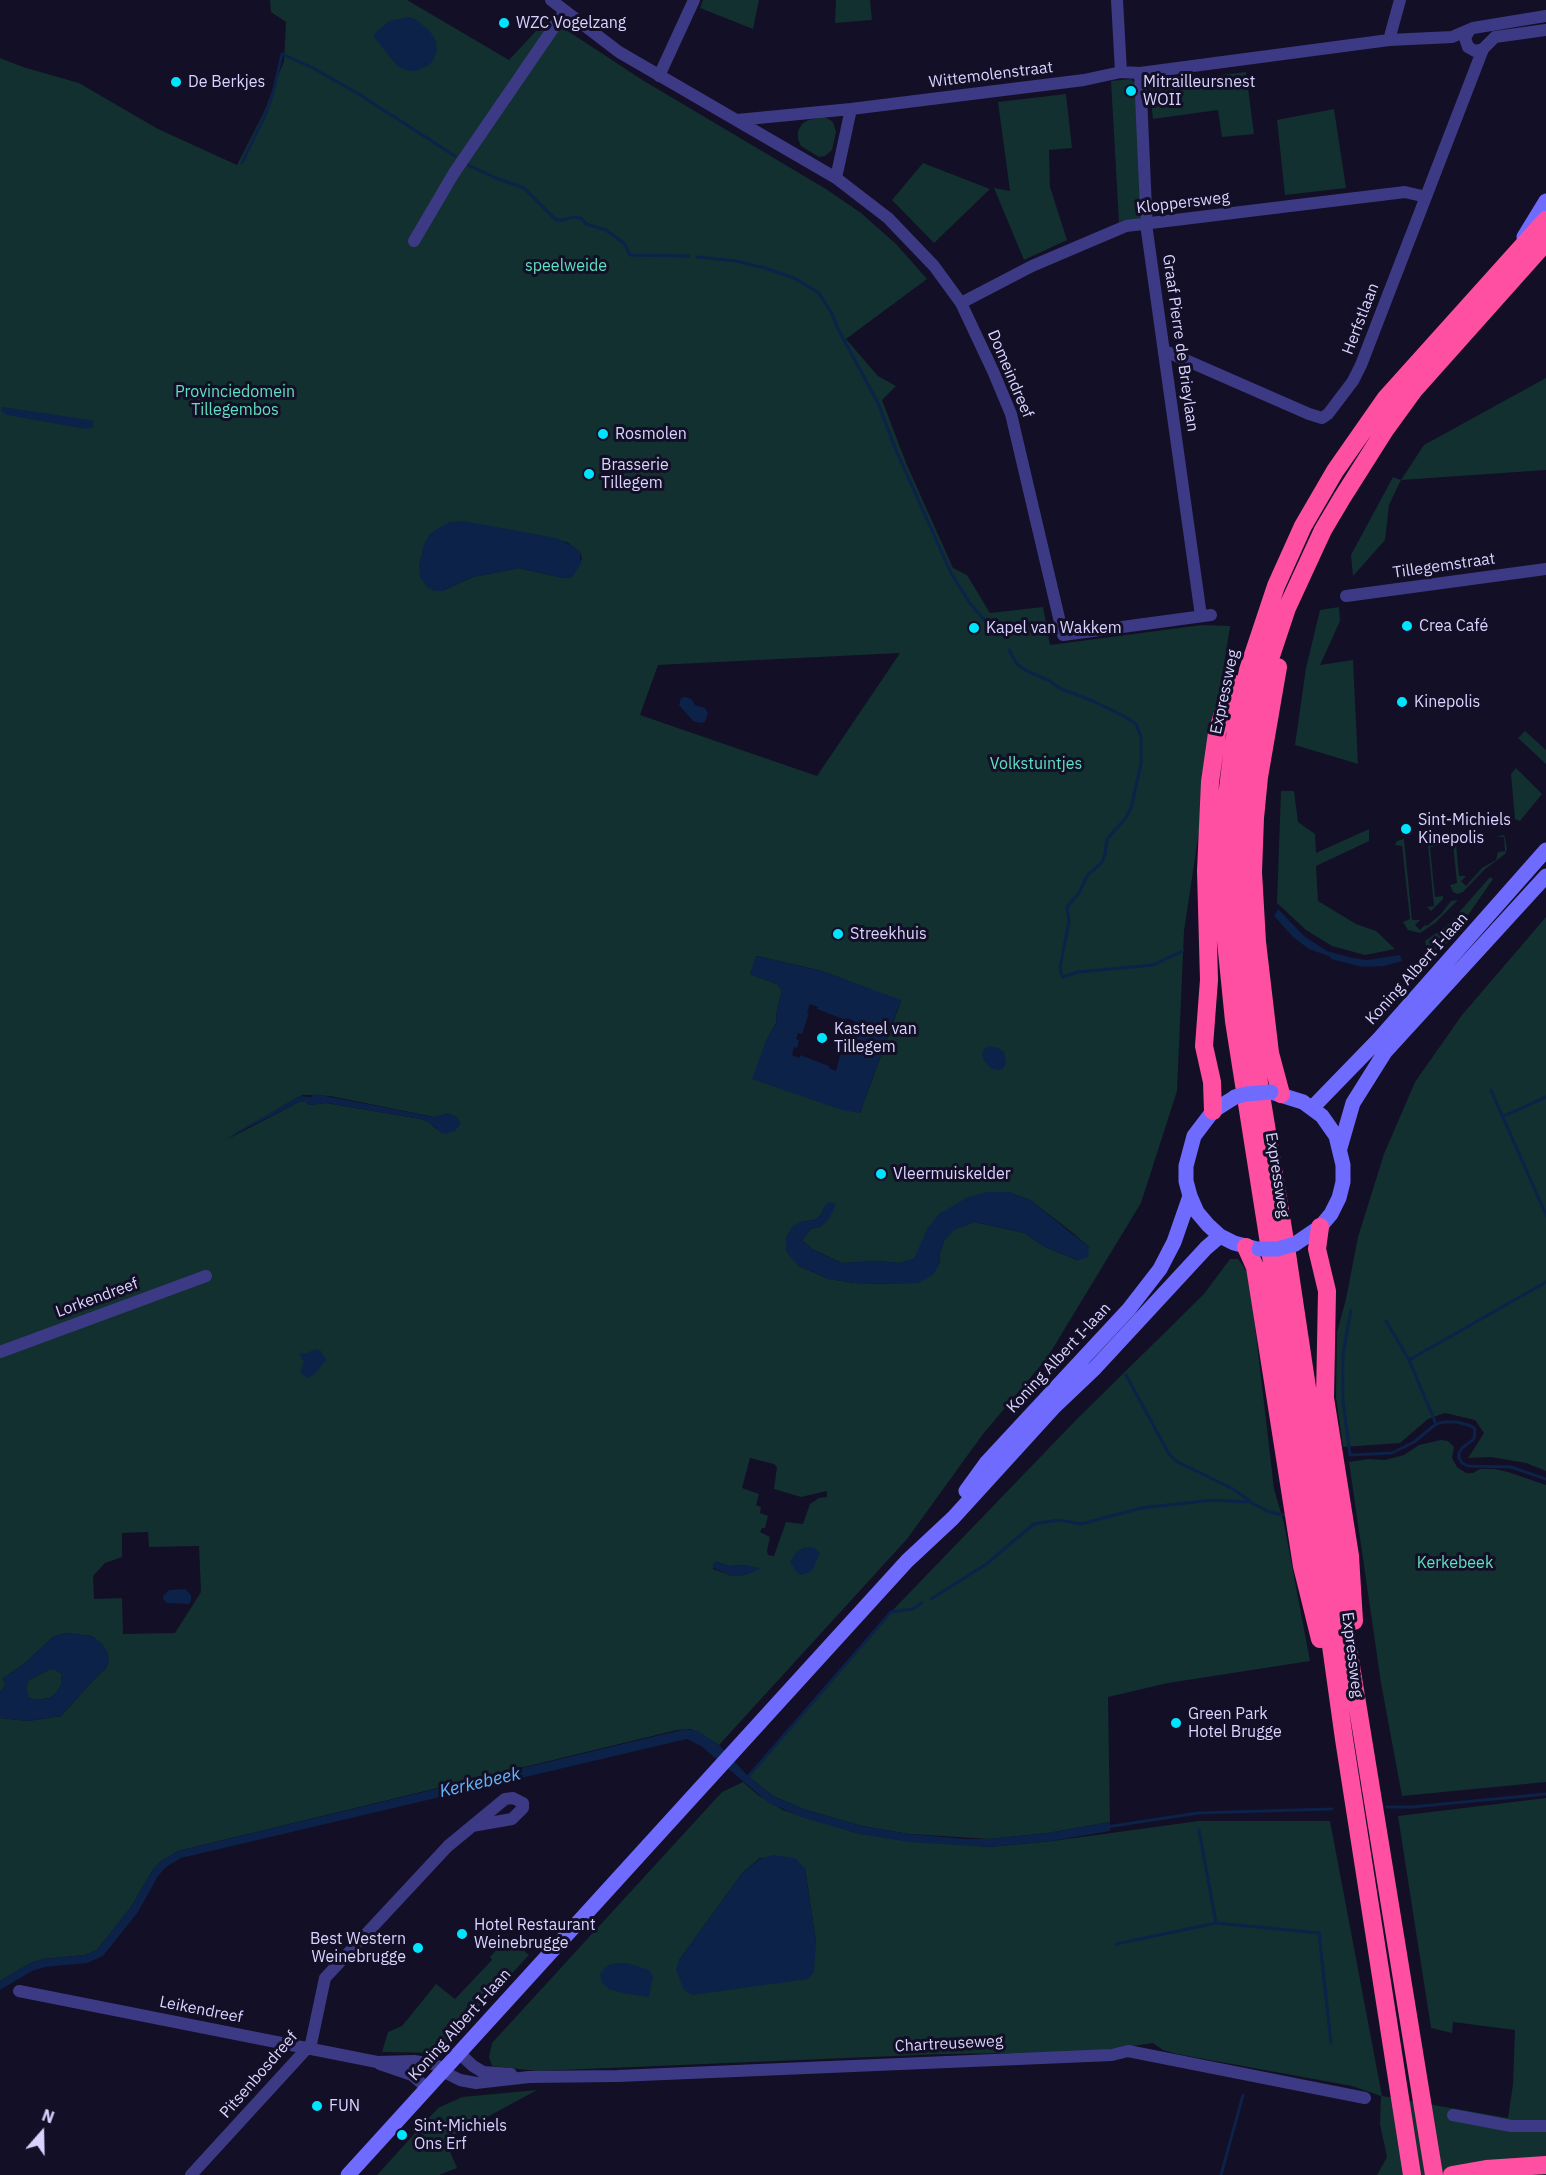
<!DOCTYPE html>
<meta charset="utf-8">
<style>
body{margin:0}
#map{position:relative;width:1546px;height:2175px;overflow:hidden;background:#130f26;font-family:"IBM Plex Sans",sans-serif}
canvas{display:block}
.north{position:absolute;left:12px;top:2103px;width:60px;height:60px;-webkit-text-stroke:4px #130f26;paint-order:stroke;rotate:20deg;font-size:16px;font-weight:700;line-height:24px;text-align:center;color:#d9d4ff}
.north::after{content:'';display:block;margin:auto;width:21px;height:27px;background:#d9d4ff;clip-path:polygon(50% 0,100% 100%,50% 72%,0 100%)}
</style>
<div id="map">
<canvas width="1546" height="2175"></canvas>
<div class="north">N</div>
</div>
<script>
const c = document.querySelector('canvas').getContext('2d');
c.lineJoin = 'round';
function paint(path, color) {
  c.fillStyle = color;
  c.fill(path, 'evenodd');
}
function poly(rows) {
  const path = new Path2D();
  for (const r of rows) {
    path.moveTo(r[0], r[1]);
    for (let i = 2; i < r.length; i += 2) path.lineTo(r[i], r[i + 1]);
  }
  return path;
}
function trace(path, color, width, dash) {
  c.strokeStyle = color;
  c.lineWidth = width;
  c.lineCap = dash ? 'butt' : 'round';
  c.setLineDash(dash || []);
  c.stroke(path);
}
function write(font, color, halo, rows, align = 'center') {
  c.font = font + ' "IBM Plex Sans",sans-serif';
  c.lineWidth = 6;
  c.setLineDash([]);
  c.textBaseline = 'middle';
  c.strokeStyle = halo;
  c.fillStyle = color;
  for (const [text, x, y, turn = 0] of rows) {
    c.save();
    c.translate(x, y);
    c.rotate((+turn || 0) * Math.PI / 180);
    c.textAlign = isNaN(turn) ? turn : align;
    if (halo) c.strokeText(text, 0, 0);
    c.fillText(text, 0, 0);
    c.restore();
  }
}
paint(poly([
 [270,0,407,0,509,60,548,18,644,81,826,189,861,213,896,244,927,279,846,339,878,376,896,386,882,400,906,463,953,568,967,575,990,613,1043,607,1050,645,1202,625,1230,626,1184,931,1177,1091,1141,1203,1047,1358,983,1434,907,1539,719,1745,691,1729,677,1730,178,1851,161,1861,152,1871,131,1907,97,1950,85,1955,43,1959,29,1964,0,1981,0,1718,28,1721,61,1716,99,1674,106,1669,108,1654,102,1644,92,1636,66,1633,53,1637,25,1663,2,1679,6,1684,0,1692,0,58,23,67,79,83,158,129,237,165,264,112,284,61,286,22,271,12],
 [451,522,567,542,580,552,582,559,572,577,563,578,519,568,473,577,442,591,435,591,430,534],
 [900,653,817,776,640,715,658,665],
 [757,956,822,971,901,1001,860,1113,766,1041,776,1023,777,1010,782,990,777,984,750,974],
 [304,1095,330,1096,434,1117,442,1115,436,1129,430,1123,421,1119,326,1103,309,1105,305,1101,299,1102,226,1140,300,1096],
 [987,1192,1008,1192,1030,1200,1073,1233,1089,1247,1077,1260,1045,1247,1024,1233,975,1222,954,1229,944,1241,940,1253,939,1265,895,1284,855,1283,829,1279,799,1266,786,1250,786,1238,793,1227,801,1222,814,1220,820,1216,826,1204,822,1226,811,1229,802,1240,812,1249,842,1263,878,1261,899,1263,914,1259,939,1214],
 [750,1458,774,1464,777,1467,774,1489,801,1497,827,1491,827,1497,819,1498,810,1504,803,1524,786,1522,774,1556,768,1555,767,1551,770,1537,760,1532,762,1528,765,1528,768,1516,760,1513,761,1507,756,1505,759,1494,742,1488],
 [148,1532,149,1547,199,1546,201,1592,175,1633,123,1634,122,1598,94,1599,93,1576,105,1563,122,1557,122,1533],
 [717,1562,729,1566,745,1565,759,1569,741,1576,732,1576,713,1569,713,1564],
 [703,0,759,0,753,29,700,8],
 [836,0,870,0,872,20,835,23],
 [1246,72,1254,134,1222,137,1218,110,1153,119,1149,84],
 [1131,79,1137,85,1142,215,1137,221,1125,220,1119,222,1111,81],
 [1066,94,1072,148,1049,150,1050,187,1067,240,1024,260,994,188,1010,191,998,102],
 [1334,109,1346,188,1285,195,1277,120],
 [825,117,833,122,836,132,832,150,825,156,819,157,801,146,798,139,798,131,802,124,808,120],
 [923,163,990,189,934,243,892,200],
 [1546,378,1546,470,1401,480,1389,505,1385,540,1353,576,1351,555,1393,477,1401,480,1424,445],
 [1339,607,1340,621,1320,665,1353,660,1358,764,1295,745,1306,668,1320,610],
 [1525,731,1546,750,1546,764,1518,738],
 [1516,768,1542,794,1520,821,1515,819,1511,774],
 [1281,791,1294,791,1298,822,1315,834,1316,853,1369,829,1369,841,1316,866,1318,901,1356,924,1376,931,1395,949,1365,955,1332,946,1306,930,1277,903],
 [1503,835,1505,837,1507,849,1505,854,1484,870,1463,892,1458,894,1453,892,1450,885,1457,883,1453,844,1446,845,1446,842,1462,841,1463,843,1456,844,1459,876,1466,876,1461,881,1466,886,1482,868,1496,860,1498,852,1505,851,1504,837,1497,837],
 [1432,838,1436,841,1437,846,1430,847,1435,897,1443,896,1443,899,1431,911,1427,907,1434,906,1428,845,1420,845,1423,840],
 [1404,839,1412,920,1420,920,1415,925,1420,930,1425,925,1427,926,1441,914,1451,901,1458,900,1435,923,1420,933,1408,930,1403,922,1410,919,1402,846,1395,845,1397,841],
 [1490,877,1493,879,1450,941,1428,954,1425,941,1448,925],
 [1546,917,1546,1471,1526,1463,1491,1457,1468,1458,1484,1433,1475,1420,1445,1413,1428,1419,1400,1443,1343,1447,1336,1397,1337,1332,1346,1299,1358,1237,1384,1154,1415,1082,1462,1015],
 [1230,1259,1238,1259,1249,1274,1274,1489,1284,1523,1310,1661,1168,1683,1108,1697,1110,1822,1048,1833,989,1839,909,1834,862,1826,806,1810,773,1796,748,1776,891,1612,1076,1420,1204,1294],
 [1441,1440,1448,1441,1454,1447,1452,1458,1457,1467,1466,1473,1473,1473,1480,1469,1495,1469,1508,1472,1546,1485,1546,1782,1402,1796,1381,1683,1349,1462,1369,1459,1385,1460,1404,1455,1419,1445],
 [48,1670,56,1670,62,1674,61,1685,57,1692,50,1698,34,1700,28,1697,26,1687,28,1681],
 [743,1782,758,1795,783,1810,860,1834,989,1847,1052,1841,1199,1821,1330,1821,1382,2096,1508,2118,1513,2084,1515,2030,1453,2022,1452,2033,1431,2028,1398,1816,1546,1798,1546,2175,1377,2175,1387,2157,1380,2124,1381,2096,1352,2086,1177,2054,1163,2050,1153,2043,1092,2052,942,2054,538,2071,492,2066,489,2057,492,2043,722,1792],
 [760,1858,805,1868,816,1942,679,1960,743,1872],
 [508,1937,529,1955,438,2053,382,2052,388,2032,402,2026,436,1984,455,1999,492,1960,490,1957],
 [537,2090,445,2140,457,2168,439,2175,377,2175,438,2108,462,2097]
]), '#12302f');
paint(poly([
 [409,17,415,19,429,30,436,41,437,51,433,61,429,65,416,71,410,71,398,67,374,37,375,33,389,21],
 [3,407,90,420,93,421,93,427,86,429,7,415,1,411],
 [464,521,556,538,575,547,580,552,581,564,572,577,563,578,519,568,473,577,442,591,435,591,428,588,420,577,419,565,424,544,430,534,440,527,451,522],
 [685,697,691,699,695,705,705,708,708,713,705,722,701,723,693,721,679,705,681,698],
 [1278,909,1304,936,1327,951,1352,958,1367,960,1400,955,1402,961,1384,966,1363,967,1331,959,1331,957,1309,949,1293,937,1274,916],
 [756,956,822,971,901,1000,860,1113,842,1110,752,1079,766,1041,776,1023,777,1010,782,990,777,984,750,974],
 [810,1004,818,1007,817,1009,846,1020,847,1018,855,1021,846,1038,849,1039,844,1053,841,1052,836,1071,829,1068,829,1066,800,1055,799,1058,792,1055,794,1047,797,1048,799,1040,796,1039,798,1033,802,1034,809,1013,807,1012],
 [989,1046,998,1048,1004,1052,1006,1063,1003,1069,997,1070,991,1068,984,1061,982,1054,984,1049],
 [315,1094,434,1117,448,1113,456,1116,461,1123,455,1131,446,1134,441,1133,430,1123,421,1119,327,1103,309,1105,305,1101,299,1102,223,1140,300,1096,311,1097],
 [987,1192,1008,1192,1030,1200,1089,1247,1088,1257,1078,1260,1045,1247,1024,1233,975,1222,954,1230,944,1241,940,1253,939,1265,933,1275,918,1283,895,1284,855,1283,829,1279,799,1266,791,1258,786,1250,786,1238,793,1226,801,1222,814,1220,820,1216,826,1204,830,1202,836,1204,829,1219,822,1226,811,1229,802,1240,812,1249,842,1263,878,1261,899,1263,914,1259,927,1229,939,1214,968,1197],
 [316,1349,321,1351,326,1360,314,1375,307,1378,300,1372,304,1362,299,1354,307,1353],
 [805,1547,815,1548,820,1553,812,1571,802,1575,797,1573,790,1562,797,1551],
 [717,1562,729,1566,745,1565,760,1568,757,1570,741,1576,732,1576,713,1568,713,1564],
 [185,1589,191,1595,191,1601,189,1604,167,1603,163,1599,163,1596,169,1590],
 [66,1633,92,1636,102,1644,108,1654,109,1662,106,1669,99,1674,61,1716,28,1721,0,1718,0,1692,6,1684,2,1679,25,1663,53,1637],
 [48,1670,56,1670,62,1674,61,1685,57,1692,50,1698,43,1699,34,1700,28,1697,26,1687,28,1681],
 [685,1729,698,1731,719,1745,748,1776,773,1796,806,1810,862,1826,909,1834,966,1839,989,1839,1048,1833,1110,1822,1110,1831,1052,1841,989,1847,909,1842,860,1834,804,1818,769,1803,701,1746,687,1739,181,1858,166,1867,158,1876,138,1912,103,1956,87,1963,45,1967,32,1971,0,1990,0,1981,29,1964,43,1959,85,1955,97,1950,131,1907,152,1871,161,1861,178,1851],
 [773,1855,795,1858,805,1868,816,1942,814,1972,808,1979,692,1995,684,1990,676,1970,679,1960,743,1872,760,1859],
 [614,1963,627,1963,649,1970,653,1976,649,1997,622,1993,609,1989,602,1983,600,1974,605,1967]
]), '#0c2248');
trace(poly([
 [242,163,266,113,273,93,282,54,313,68,357,93,455,156],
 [468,165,496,178,524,188,556,220,563,220,574,217,581,218,586,224,606,230,624,243,630,255,689,256],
 [697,257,736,261,760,267],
 [762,267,794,278,819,293,832,314,837,327,878,403,896,450,951,573,969,602,997,635],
 [1009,650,1017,664,1027,671,1050,681,1059,688,1093,701,1122,715,1136,724,1141,737,1141,764,1131,808,1125,819,1107,839,1105,854,1102,862,1087,876,1079,893,1067,907,1069,922,1060,967,1061,974,1063,977,1078,972,1153,965,1183,951],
 [1491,1090,1546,1215],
 [1502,1117,1546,1097],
 [1351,1310,1343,1354,1343,1401,1350,1455,1392,1453,1414,1442,1436,1424,1444,1422,1457,1422,1471,1426,1475,1429,1474,1439,1462,1448,1459,1453,1459,1458,1462,1463,1468,1466,1511,1467,1546,1479],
 [1386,1321,1409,1360,1436,1424],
 [1409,1360,1546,1282],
 [1126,1375,1169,1454,1176,1461,1233,1489,1250,1501],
 [931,1599,985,1565,1034,1524,1059,1520,1081,1524,1141,1508,1213,1500,1250,1502,1269,1512,1284,1515],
 [746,1779,891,1612,912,1609,922,1603],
 [1387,1807,1412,1807,1546,1794],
 [1106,1827,1198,1813,1332,1809],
 [1199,1830,1216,1923],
 [1116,1944,1216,1923,1319,1933,1331,2043],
 [1221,2175,1243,2095]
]), '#0c2248', 3);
trace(poly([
 [551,0,619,52,836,178,888,218,934,266,961,303,993,371,1011,414,1063,635,1211,615],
 [1117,0,1121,72],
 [1469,31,1465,38,1468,47,1475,51,1483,49],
 [1389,40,1400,0],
 [1140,73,1147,231,1201,616],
 [659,76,694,0],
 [737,120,851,109,1084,80,1121,72,1140,73,1389,40,1452,37,1473,28,1546,16],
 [836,178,851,109],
 [414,241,454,173,565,11],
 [961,303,1032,266,1126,226,1405,192,1426,197],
 [1165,351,1309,414,1322,418,1328,414,1353,381,1361,365,1483,49,1495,37,1546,30],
 [1346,596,1546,569],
 [0,1352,206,1276],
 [19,1991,377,2062,414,2061,433,2064,445,2069],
 [459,2053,473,2066,483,2072,511,2074],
 [380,2064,412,2075,427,2088],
 [442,2071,460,2080,476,2083,529,2077,618,2076,1112,2055,1128,2051,1365,2098],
 [1453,2115,1511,2126,1546,2126],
 [191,2175,311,2044,325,1978,448,1846,505,1799,513,1798,523,1803,523,1808,512,1819,472,1826]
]), '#3d3a85', 12);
trace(poly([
 [1524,237,1546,201],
 [1271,1092,1303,1102,1322,1116,1336,1136,1343,1165,1343,1182,1339,1198,1331,1214,1320,1227,1295,1244],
 [1235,1097,1213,1111,1194,1136,1186,1166,1186,1181,1190,1196,1197,1212,1208,1225,1220,1236,1234,1243,1257,1249],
 [1312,1108,1379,1039,1546,850],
 [1340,1148,1353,1103,1385,1052,1546,876],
 [966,1491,987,1462,1129,1309,1160,1269,1174,1242,1190,1196],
 [348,2175,907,1561,953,1518,1055,1406,1095,1368,1206,1248,1220,1236]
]), '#6f6bff', 15);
trace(poly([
 [1278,667,1259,777,1255,818,1253,872,1257,942,1270,1053,1281,1094],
 [1213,1111,1212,1082,1204,1046,1209,980,1206,871,1210,782,1217,733,1223,713,1239,684],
 [1320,1227,1317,1249,1327,1291,1325,1398,1350,1556,1354,1621],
 [1246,1247,1255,1267,1302,1566,1320,1639],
 [1412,2175,1344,1739,1320,1567,1234,1021,1225,931,1222,872,1224,821,1233,747,1248,670,1276,586,1303,526,1335,471,1386,398,1546,220],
 [1434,2175,1322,1488,1286,1247,1248,1016,1237,873,1238,826,1247,746,1265,674,1287,608,1323,530,1342,498,1385,430,1414,390,1546,242],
 [1452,2175,1486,2169,1546,2165]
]), '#ff4fa3', 18);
trace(poly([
 [1235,1097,1246,1094,1271,1092],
 [1259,1249,1277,1249,1295,1244]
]), '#6f6bff', 15);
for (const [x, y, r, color] of [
 [504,23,6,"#00e5ff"],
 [176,82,6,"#00e5ff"],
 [1131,91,6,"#00e5ff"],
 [603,434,6,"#00e5ff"],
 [589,474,6,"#00e5ff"],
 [1407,626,6,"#00e5ff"],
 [974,628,6,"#00e5ff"],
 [1402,702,6,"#00e5ff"],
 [1406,829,6,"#00e5ff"],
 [838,934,6,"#00e5ff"],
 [822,1038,6,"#00e5ff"],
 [881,1174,6,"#00e5ff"],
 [1176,1723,6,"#00e5ff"],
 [462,1934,6,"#00e5ff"],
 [418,1948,6,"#00e5ff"],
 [317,2106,6,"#00e5ff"],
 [402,2135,6,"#00e5ff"]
]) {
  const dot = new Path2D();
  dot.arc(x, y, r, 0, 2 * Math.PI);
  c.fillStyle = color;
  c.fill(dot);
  trace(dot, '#130f26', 2);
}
write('16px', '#d9d4ff', '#130f26', [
 ["WZC Vogelzang",516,23],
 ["De Berkjes",188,82],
 ["Mitrailleursnest",1143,82],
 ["WOII",1143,100],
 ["Rosmolen",615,434],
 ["Brasserie",601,465],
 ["Tillegem",601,483],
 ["Crea Café",1419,626],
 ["Kapel van Wakkem",986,628],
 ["Kinepolis",1414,702],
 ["Sint-Michiels",1418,820],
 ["Kinepolis",1418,838],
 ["Streekhuis",850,934],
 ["Kasteel van",834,1029],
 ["Tillegem",834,1047],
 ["Vleermuiskelder",893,1174],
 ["Green Park",1188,1714],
 ["Hotel Brugge",1188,1732],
 ["Hotel Restaurant",474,1925],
 ["Weinebrugge",474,1943],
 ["Best Western",406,1939,"right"],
 ["Weinebrugge",406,1957,"right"],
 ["FUN",329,2106],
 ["Sint-Michiels",414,2126],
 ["Ons Erf",414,2144]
], 'left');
write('16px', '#d9d4ff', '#130f26', [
 ["Wittemolenstraat",991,75,-7],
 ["Kloppersweg",1183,203,-7],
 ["Herfstlaan",1361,319,-69],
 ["Graaf Pierre de Brieylaan",1180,343,82],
 ["Domeindreef",1010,374,67],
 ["Tillegemstraat",1444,566,-8],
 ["Expressweg",1225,692,-78],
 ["Koning Albert I-laan",1417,969,-48],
 ["Expressweg",1277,1175,81],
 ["Lorkendreef",97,1298,-20],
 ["Koning Albert I-laan",1059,1358,-47],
 ["Expressweg",1352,1655,83],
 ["Leikendreef",201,2010,11],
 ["Koning Albert I-laan",460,2025,-48],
 ["Chartreuseweg",949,2044,-3],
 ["Pitsenbosdreef",259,2075,-49]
]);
write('16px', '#5fe0c0', '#130f26', [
 ["speelweide",566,266],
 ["Provinciedomein",235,392],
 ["Tillegembos",235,410],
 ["Volkstuintjes",1036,764],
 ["Kerkebeek",1455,1563]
]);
write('italic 18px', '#62b6ff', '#130f26', [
 ["Kerkebeek",480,1783,-13]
]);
</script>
